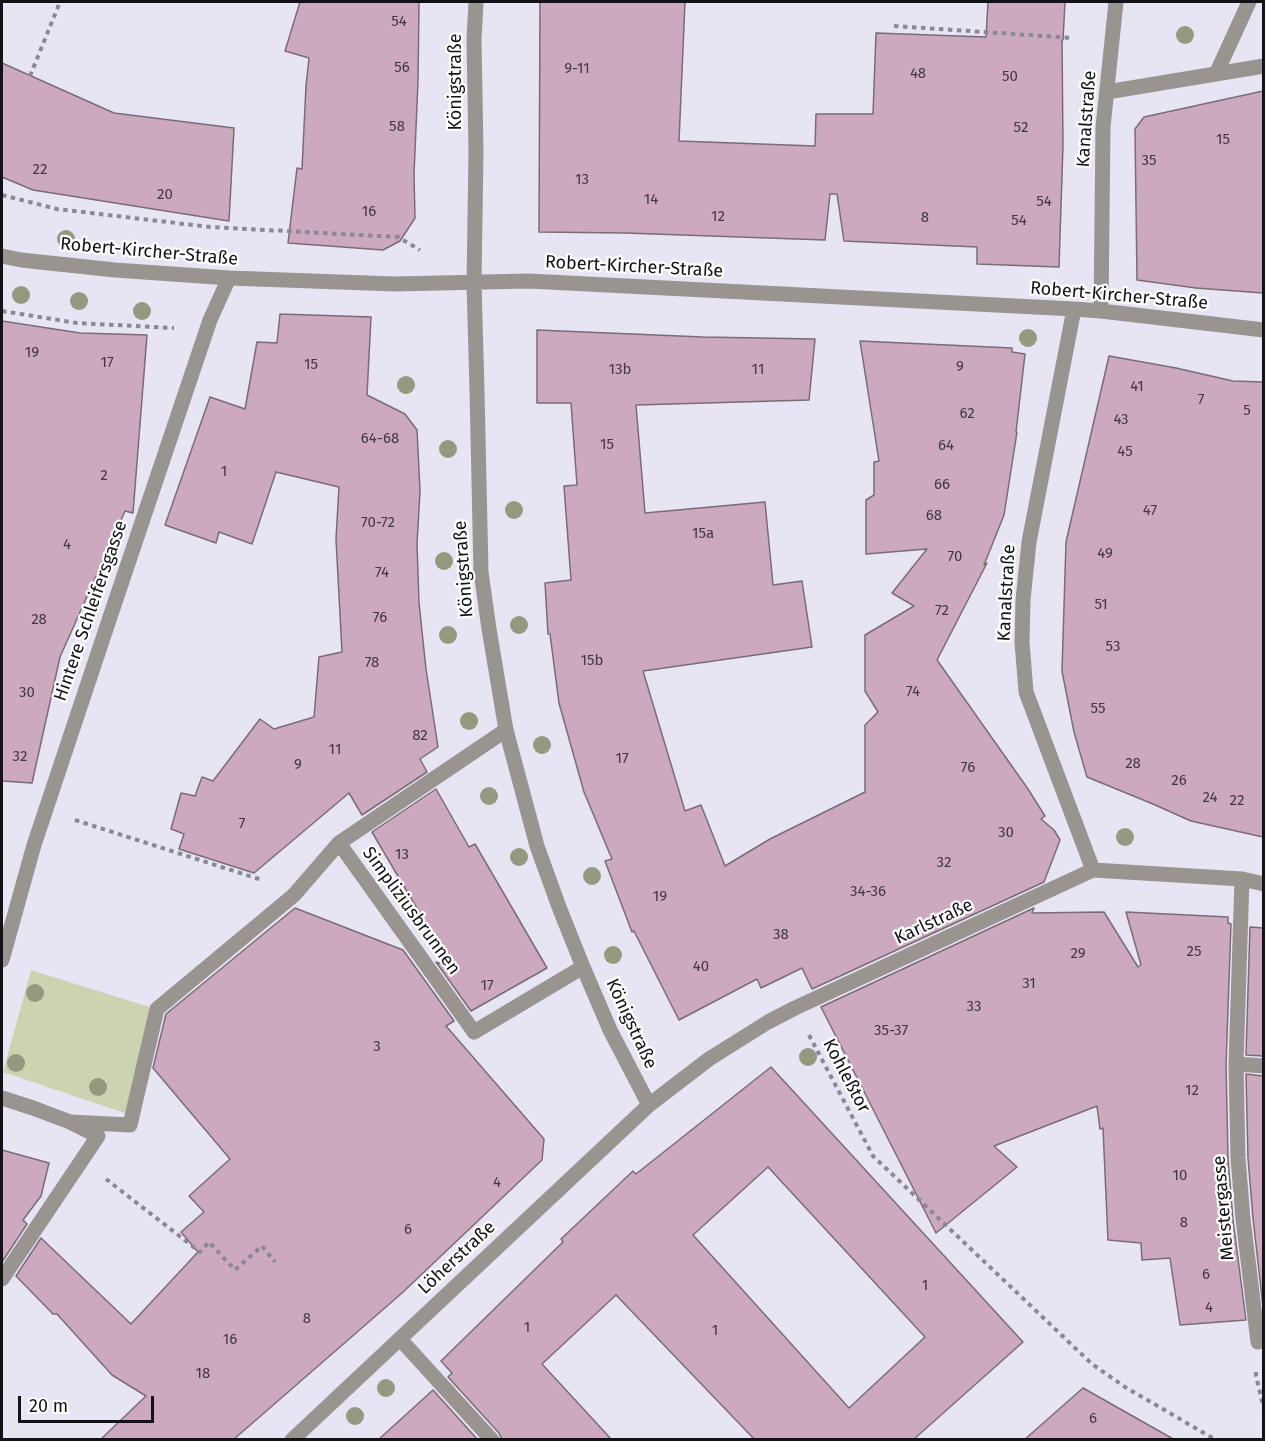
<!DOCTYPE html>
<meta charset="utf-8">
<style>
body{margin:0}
#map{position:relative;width:1265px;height:1441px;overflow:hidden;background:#e7e4f4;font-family:"Fira Sans",sans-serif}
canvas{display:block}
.frame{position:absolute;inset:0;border:3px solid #131217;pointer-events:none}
.scale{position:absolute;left:18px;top:1396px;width:136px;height:27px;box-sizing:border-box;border:3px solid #131217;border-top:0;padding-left:8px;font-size:18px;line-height:21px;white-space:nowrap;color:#131217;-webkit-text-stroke:4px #fff;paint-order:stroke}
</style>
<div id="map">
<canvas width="1265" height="1441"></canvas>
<div class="frame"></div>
<div class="scale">20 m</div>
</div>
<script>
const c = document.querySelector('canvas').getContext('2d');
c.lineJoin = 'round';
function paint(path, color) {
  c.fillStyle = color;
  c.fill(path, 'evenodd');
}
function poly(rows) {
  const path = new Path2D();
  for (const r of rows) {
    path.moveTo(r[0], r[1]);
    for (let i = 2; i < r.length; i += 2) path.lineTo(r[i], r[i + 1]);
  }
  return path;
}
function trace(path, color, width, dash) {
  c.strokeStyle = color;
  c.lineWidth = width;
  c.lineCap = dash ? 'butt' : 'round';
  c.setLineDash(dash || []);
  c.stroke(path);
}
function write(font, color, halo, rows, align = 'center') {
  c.font = font + ' "Fira Sans",sans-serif';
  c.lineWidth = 4.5;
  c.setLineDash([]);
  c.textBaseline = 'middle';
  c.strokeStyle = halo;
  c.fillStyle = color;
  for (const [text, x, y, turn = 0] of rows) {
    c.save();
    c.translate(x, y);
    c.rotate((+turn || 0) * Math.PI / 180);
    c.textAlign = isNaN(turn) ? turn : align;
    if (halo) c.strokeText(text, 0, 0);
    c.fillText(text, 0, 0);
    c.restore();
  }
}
paint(poly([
 [31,970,152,1008,141,1059,125,1113,3,1072]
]), '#ccd3b1');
const building = poly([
 [300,2,419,2,418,81,414,174,415,218,400,241,383,250,288,243,297,168,302,169,306,86,309,58,285,51,300,2],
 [540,2,685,2,679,141,815,146,816,114,873,114,876,33,986,37,988,2,1065,2,1063,40,1062,40,1063,145,1059,267,977,264,977,247,844,241,837,194,830,194,825,240,625,233,539,232,540,2],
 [2,63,114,113,234,128,229,221,33,190,2,177,2,63],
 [1263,91,1263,293,1196,288,1137,280,1135,129,1144,117,1263,91],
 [280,314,371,317,367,395,405,414,417,430,420,491,417,544,419,603,426,669,438,747,420,759,427,772,362,815,349,793,254,873,179,849,184,834,171,829,181,793,195,796,202,777,213,781,260,719,274,729,314,717,319,657,342,652,336,539,339,487,276,472,252,544,219,532,216,543,165,525,210,397,245,409,257,342,277,343,280,314],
 [2,321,80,333,147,335,133,513,125,511,60,657,32,783,2,781,2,321],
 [537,330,703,337,815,339,809,400,636,405,645,513,765,502,773,585,802,581,812,647,643,671,685,811,701,805,725,866,770,839,865,792,865,725,878,712,865,691,865,635,914,606,892,593,927,549,866,554,866,500,874,495,874,462,879,461,860,341,1012,348,1012,352,1025,354,1016,432,1017,432,1004,515,984,565,987,563,937,660,1028,789,1045,816,1041,819,1054,830,1060,840,1044,882,812,989,802,968,761,988,757,979,679,1020,634,931,632,932,605,861,612,859,584,792,559,703,550,634,548,634,545,583,571,580,564,486,577,485,571,403,537,403,537,330],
 [1109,356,1176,368,1233,381,1263,382,1263,837,1191,821,1153,804,1087,777,1074,732,1062,671,1066,542,1109,356],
 [436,789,469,847,475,844,547,968,471,1011,436,962,452,968,372,832,436,789],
 [295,908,403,950,454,1021,446,1026,544,1139,542,1160,402,1293,233,1440,100,1440,146,1396,112,1375,57,1314,53,1314,16,1276,41,1238,131,1324,198,1252,181,1232,204,1212,189,1196,230,1159,153,1068,166,1014,295,908],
 [1034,908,1032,913,1104,912,1138,967,1141,965,1126,912,1228,917,1228,923,1231,924,1226,1064,1228,1158,1233,1220,1246,1320,1180,1325,1170,1258,1142,1260,1141,1243,1108,1240,1103,1128,1100,1129,1097,1106,994,1146,1017,1167,936,1233,821,1007,1034,908],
 [1250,927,1263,928,1263,1056,1246,1055,1250,927],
 [771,1067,1023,1342,913,1440,755,1440,616,1295,542,1364,612,1440,502,1440,499,1433,448,1377,452,1373,441,1361,563,1242,561,1239,633,1171,636,1174,771,1067],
 [768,1167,925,1337,849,1408,693,1235,768,1167],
 [1246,1074,1263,1076,1263,1307,1253,1218,1248,1158,1246,1074],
 [2,1150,49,1163,41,1196,23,1220,27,1224,2,1262,2,1150],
 [1083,1388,1175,1440,1024,1440,1083,1388],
 [433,1390,478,1440,378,1440,433,1390]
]);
paint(building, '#cda9bf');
trace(building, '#7a6c75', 1.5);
trace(poly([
 [894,26,1073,38],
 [30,76,60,2],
 [2,195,57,209,210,227,398,237,420,250],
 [2,311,77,323,174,328],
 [75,820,262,880],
 [809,1035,873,1156,1092,1364,1125,1387,1216,1440],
 [106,1179,200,1252,209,1242,235,1270,262,1246,275,1262],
 [1256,1372,1256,1376,1264,1409]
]), '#8a8894', 4, [4.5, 4.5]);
trace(poly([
 [474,1032,339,843,506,730],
 [70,1122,130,1125,157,1009,294,895,339,843],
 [400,1339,492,1440]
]), '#99948f', 15);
trace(poly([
 [476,2,474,39,476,151,474,283,477,391,481,572,489,629,506,730,537,846,559,907,583,967,610,1030,649,1105],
 [1216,74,1249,2],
 [1107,92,1264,66],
 [2,256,21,260,115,270,229,278,395,284,529,281,1074,309,1101,311,1264,330],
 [1074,309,1029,542,1023,600,1022,642,1026,692,1093,870],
 [1101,311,1103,127,1116,2],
 [1242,879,1236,1064,1238,1158,1243,1219,1258,1342],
 [2,960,34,845,106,629,210,320,229,278],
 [474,1032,583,967],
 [1236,1064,1264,1066],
 [2,1098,33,1108,70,1122,98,1136,2,1279],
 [292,1440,649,1105,709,1059,768,1022,795,1008,1093,870,1242,879,1264,884]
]), '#99948f', 15);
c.fillStyle = '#969980';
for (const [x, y] of [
 [1185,35],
 [66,239],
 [21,295],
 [79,301],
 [142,311],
 [1028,338],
 [406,385],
 [448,449],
 [514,510],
 [444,561],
 [519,625],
 [448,635],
 [469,721],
 [542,745],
 [489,796],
 [1125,837],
 [519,857],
 [592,876],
 [613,955],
 [35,993],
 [808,1057],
 [16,1063],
 [98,1087],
 [386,1388],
 [355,1416]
]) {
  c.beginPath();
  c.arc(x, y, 9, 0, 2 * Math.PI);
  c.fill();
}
write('15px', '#423841', null, [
 ["54",399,22],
 ["56",402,68],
 ["9-11",577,69],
 ["48",918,74],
 ["50",1010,77],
 ["58",397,127],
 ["52",1021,128],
 ["15",1223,140],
 ["35",1149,161],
 ["22",40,170],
 ["13",582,180],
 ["20",165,195],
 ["14",651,200],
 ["54",1044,202],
 ["16",369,212],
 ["12",718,217],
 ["8",925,218],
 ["54",1019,221],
 ["19",32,353],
 ["17",107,363],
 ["15",311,365],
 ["9",960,367],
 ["13b",620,370],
 ["11",758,370],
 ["41",1137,387],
 ["7",1201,400],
 ["5",1247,411],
 ["62",967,414],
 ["43",1121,420],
 ["64-68",380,439],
 ["15",607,445],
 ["64",946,446],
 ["45",1125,452],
 ["1",224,472],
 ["2",104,476],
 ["66",942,485],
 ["47",1150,511],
 ["68",934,516],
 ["70-72",378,523],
 ["15a",703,534],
 ["4",67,545],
 ["49",1105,554],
 ["70",955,557],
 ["74",382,573],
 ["51",1101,605],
 ["72",942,611],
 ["76",380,618],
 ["28",39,620],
 ["53",1113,647],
 ["15b",592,661],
 ["78",372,663],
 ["74",913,692],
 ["30",27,693],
 ["55",1098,709],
 ["82",420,736],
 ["11",335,750],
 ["32",20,757],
 ["17",622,759],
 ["28",1133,764],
 ["9",298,765],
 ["76",968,768],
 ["26",1179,781],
 ["24",1210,798],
 ["22",1237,801],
 ["7",242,824],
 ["30",1006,833],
 ["13",402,855],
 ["32",944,863],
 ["34-36",868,892],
 ["19",660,897],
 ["38",781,935],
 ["25",1194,952],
 ["29",1078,954],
 ["40",701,967],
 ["31",1029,984],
 ["17",487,986],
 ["33",974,1007],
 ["35-37",891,1031],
 ["3",377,1047],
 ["12",1192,1091],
 ["10",1180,1176],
 ["4",497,1183],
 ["8",1184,1223],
 ["6",408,1230],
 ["6",1206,1275],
 ["1",925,1286],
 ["4",1209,1308],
 ["8",307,1319],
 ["1",527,1328],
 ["1",715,1331],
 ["16",230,1340],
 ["18",203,1374],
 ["6",1093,1419]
]);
write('18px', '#131217', '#fff', [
 ["Königstraße",456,82,-90],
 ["Kanalstraße",1087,119,-86],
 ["Robert-Kircher-Straße",149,252,5],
 ["Robert-Kircher-Straße",634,267,3],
 ["Robert-Kircher-Straße",1119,296,5],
 ["Königstraße",464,569,-94],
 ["Kanalstraße",1007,593,-87],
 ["Hintere Schleifersgasse",91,611,-71],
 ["Simpliziusbrunnen",411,911,54],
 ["Karlstraße",934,922,-25],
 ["Königstraße",631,1024,65],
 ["Kohleßtor",846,1076,62],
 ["Meistergasse",1224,1208,-95],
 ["Löherstraße",457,1258,-43]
]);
</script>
